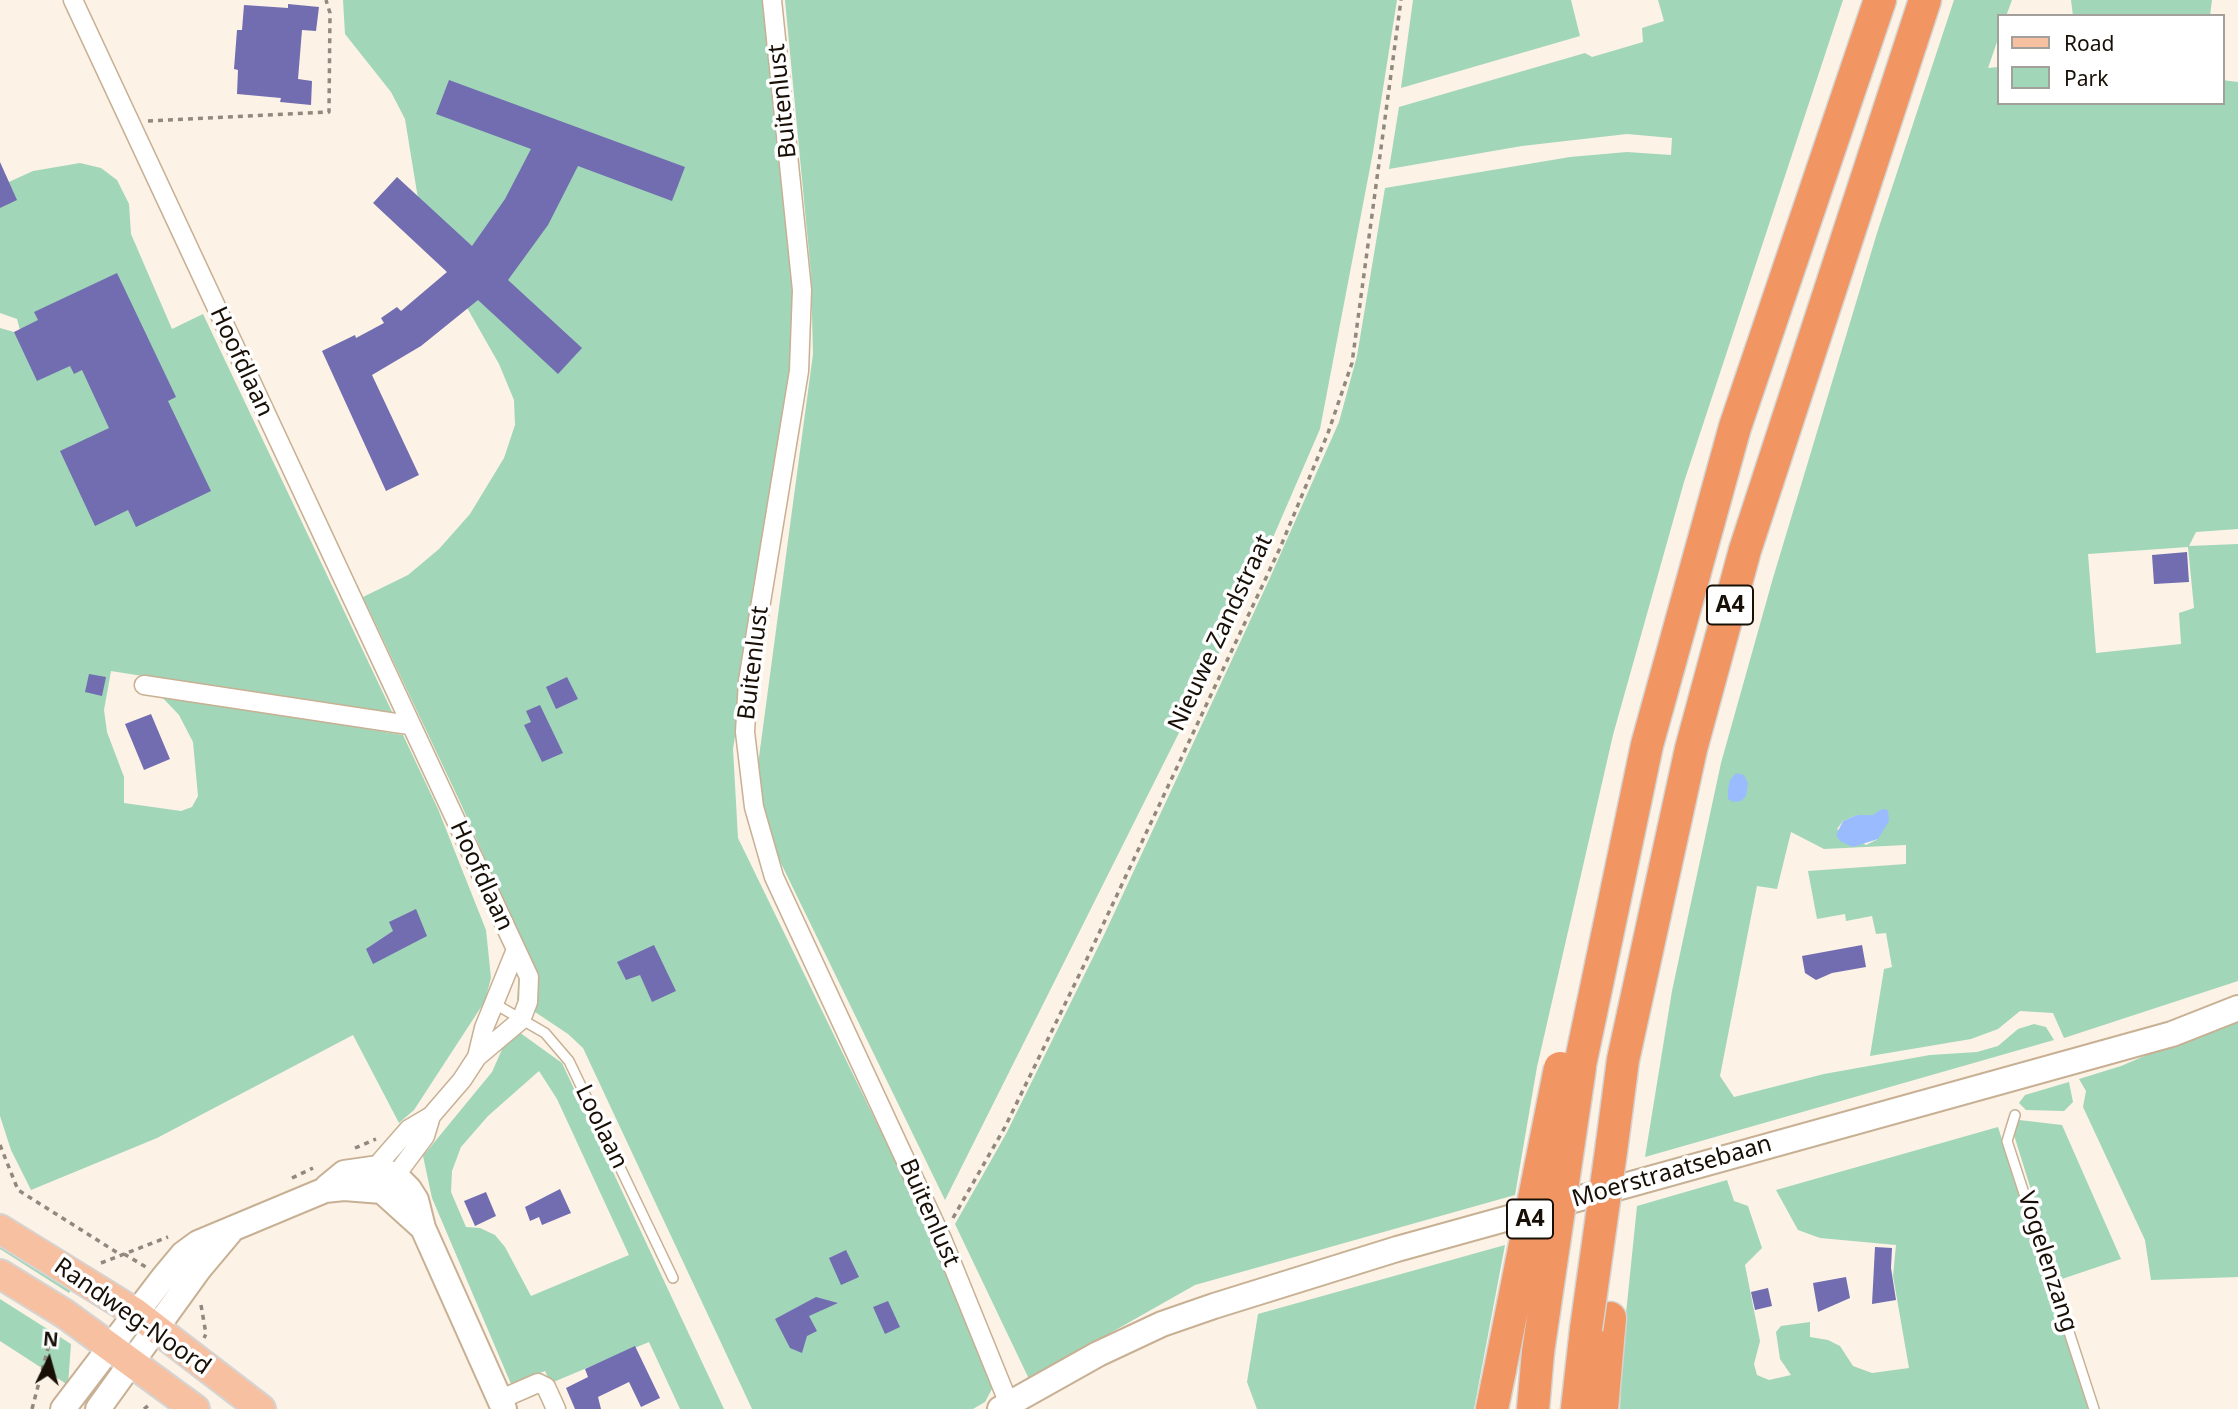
<!DOCTYPE html>
<style>
body{margin:0}
#map{position:relative;width:2238px;height:1409px;overflow:hidden;background:#fcf2e6;font-family:"Noto Sans",sans-serif}
canvas{display:block}
.legend{position:absolute;left:1997px;top:14px;width:228px;height:91px;box-sizing:border-box;background:#fff;border:2px solid #a39f9b;margin:0;padding:9px 12px;list-style:none;font-size:21px;color:#181006}
.legend li{display:flex;align-items:center;gap:14px;height:35px}
.legend b{width:35px;border:2px solid #a39f9b}
.north{position:absolute;left:14px;top:1325px;width:70px;height:70px;-webkit-text-stroke:5px #fff;paint-order:stroke;rotate:5deg;font-size:19px;font-weight:700;line-height:28px;text-align:center;color:#181006}
.north::after{content:'';display:block;margin:auto;width:24px;height:32px;background:#181006;clip-path:polygon(50% 0,100% 100%,50% 72%,0 100%)}
</style>
<div id="map">
<canvas width="2238" height="1409"></canvas>
<ul class="legend">
<li><b style="height:9px;background:#f7c0a1"></b>Road</li>
<li><b style="height:19px;background:#a1d6b9"></b>Park</li>
</ul>
<div class="north">N</div>
</div>
<script>
const c = document.querySelector('canvas').getContext('2d');
c.lineJoin = 'round';
function paint(path, color) {
  c.fillStyle = color;
  c.fill(path, 'evenodd');
}
function poly(rows) {
  const path = new Path2D();
  for (const r of rows) {
    path.moveTo(r[0], r[1]);
    for (let i = 2; i < r.length; i += 2) path.lineTo(r[i], r[i + 1]);
  }
  return path;
}
function trace(path, color, width, dash) {
  c.strokeStyle = color;
  c.lineWidth = width;
  c.lineCap = dash ? 'butt' : 'round';
  c.setLineDash(dash || []);
  c.stroke(path);
}
function write(font, color, halo, rows, align = 'center') {
  c.font = font + ' "Noto Sans",sans-serif';
  c.lineWidth = 7;
  c.setLineDash([]);
  c.textBaseline = 'middle';
  c.strokeStyle = halo;
  c.fillStyle = color;
  for (const [text, x, y, turn = 0] of rows) {
    c.save();
    c.translate(x, y);
    c.rotate((+turn || 0) * Math.PI / 180);
    c.textAlign = isNaN(turn) ? turn : align;
    if (halo) c.strokeText(text, 0, 0);
    c.fillText(text, 0, 0);
    c.restore();
  }
}
paint(poly([
 [343,0,765,0,789,237,793,310,789,374,778,472,733,749,738,838,992,1360,993,1387,985,1402,973,1409,752,1409,583,1048,568,1034,517,1000,521,940,461,804,363,597,408,575,439,549,470,514,504,458,515,425,514,400,499,364,432,246,421,217,405,119,391,92,345,34],
 [785,0,1397,0,1373,152,1320,429,1249,593,945,1200,776,853,759,805,757,772,813,354,811,274],
 [1413,0,1571,0,1580,36,1401,88],
 [1658,0,1843,0,1684,482,1613,735,1537,1067,1515,1195,1195,1285,1029,1379,955,1224,1006,1134,1104,935,1269,580,1339,422,1357,356,1385,188,1570,157,1627,152,1671,155,1672,138,1627,134,1522,146,1389,169,1399,107,1585,53,1592,57,1643,42,1642,28,1664,21],
 [1954,0,2012,0,2006,16,1998,16,1998,39,1988,68,1998,67,1998,103,2222,103,2222,80,2238,82,2238,529,2196,532,2189,546,2238,544,2238,981,2064,1038,2053,1013,2020,1011,1998,1029,1971,1039,1870,1056,1884,969,1892,967,1886,933,1876,934,1872,916,1846,921,1845,914,1817,919,1808,871,1906,864,1906,845,1824,849,1791,832,1777,889,1757,886,1720,1076,1734,1097,1824,1074,1930,1055,1977,1052,1998,1046,2018,1029,2034,1024,2046,1027,2054,1040,1645,1157,1672,991,1721,763,1773,578,1877,233],
 [2188,547,2194,608,2179,613,2181,644,2096,653,2088,554],
 [1857,815,1873,815,1878,839,1866,845,1837,829,1843,821],
 [2071,0,2212,0,2210,16,2073,16],
 [80,163,101,168,117,180,129,204,131,234,172,329,203,314,394,716,111,671,104,710,107,732,124,777,124,803,181,811,192,807,198,796,193,742,179,715,159,694,403,735,438,809,486,930,491,978,485,1001,414,1110,399,1123,353,1035,157,1138,31,1190,11,1150,0,1116,0,328,21,334,17,319,0,313,0,186,33,171],
 [2238,1016,2238,1277,2151,1280,2145,1240,2083,1107,2086,1091,2079,1079,2121,1066],
 [512,1027,562,1063,724,1409,680,1409,649,1342,551,1383,545,1371,511,1384,432,1198,423,1156,492,1072],
 [539,1071,557,1099,629,1255,531,1296,505,1247,495,1235,480,1228,466,1227,451,1192,452,1171,461,1147,488,1116],
 [2069,1082,2073,1102,2064,1111,2026,1110,2019,1103,2025,1095],
 [2019,1120,2062,1125,2121,1259,2059,1280,2014,1135],
 [1998,1127,2088,1409,1620,1409,1622,1353,1637,1206,1727,1180,1734,1201,1748,1206,1762,1248,1745,1265,1760,1341,1754,1364,1757,1375,1769,1380,1791,1375,1780,1359,1776,1332,1781,1326,1810,1322,1810,1337,1828,1340,1840,1346,1853,1366,1872,1373,1909,1368,1893,1276,1896,1245,1820,1238,1798,1230,1776,1190],
 [0,1238,74,1286,69,1293,0,1249],
 [1505,1245,1474,1409,1257,1409,1247,1382,1258,1314],
 [0,1299,71,1344,68,1385,0,1341]
]), '#a1d6b9');
paint(poly([
 [1736,773,1744,775,1748,783,1746,796,1741,801,1733,802,1728,799,1728,789,1730,780],
 [1882,809,1888,810,1889,821,1878,839,1853,847,1840,841,1836,835,1843,821,1857,815,1873,815]
]), '#9abcfe');
paint(poly([
 [288,4,319,7,316,31,302,30,298,79,312,81,311,105,280,102,281,98,237,94,238,70,234,69,237,30,242,30,244,5,288,8],
 [449,80,685,167,672,201,578,166,548,225,508,280,582,348,558,374,478,300,421,346,372,375,419,475,386,491,322,351,355,335,356,338,384,323,381,318,397,307,401,311,447,272,373,203,397,177,472,246,505,199,531,149,436,114],
 [0,162,17,200,0,208],
 [117,273,176,397,168,401,211,491,136,527,128,510,95,526,60,451,109,428,82,370,74,374,70,366,37,381,14,332,38,320,34,312],
 [2187,552,2189,582,2154,584,2152,555],
 [89,674,106,677,102,696,85,692],
 [567,677,578,699,556,709,546,687],
 [540,705,563,753,542,762,524,725,531,722,526,711],
 [151,714,170,759,144,770,125,724],
 [416,909,427,936,373,964,366,949,393,931,389,922],
 [654,945,676,991,652,1002,640,975,626,980,617,962],
 [1862,945,1866,967,1832,973,1816,980,1805,973,1802,956],
 [560,1189,571,1213,542,1225,539,1217,530,1221,525,1207],
 [486,1192,496,1216,475,1226,464,1201],
 [1875,1247,1892,1248,1891,1268,1896,1300,1872,1304],
 [846,1250,859,1277,841,1285,829,1258],
 [1846,1277,1850,1298,1818,1312,1813,1283],
 [1768,1288,1772,1306,1755,1310,1751,1292],
 [816,1297,838,1303,809,1316,817,1331,807,1336,802,1353,790,1348,775,1319],
 [888,1301,900,1327,885,1334,873,1307],
 [635,1346,660,1398,641,1407,629,1382,598,1397,601,1409,575,1409,566,1388,588,1377,585,1369]
]), '#716db0');
const lane = poly([
 [495,1004,545,1033,569,1061,673,1278],
 [2015,1115,2007,1141,2094,1409]
]);
const street = poly([
 [73,0,529,977,528,1002,521,1020,477,1057,462,1080,431,1116,409,1129,381,1161,380,1178],
 [772,0,802,290,799,371,748,681,745,732,754,807,774,877,942,1239,1009,1404],
 [144,685,409,725],
 [477,1057,484,1028,515,952],
 [390,1183,425,1136,431,1116],
 [499,1400,538,1383,546,1387,556,1409]
]);
const secondary = poly([
 [327,1187,344,1173,379,1168,397,1177,409,1189,416,1200,423,1228,504,1409],
 [63,1409,163,1278,183,1254,198,1243,325,1190,344,1188,382,1191,423,1228],
 [98,1409,199,1269,230,1232],
 [1000,1409,1098,1354,1162,1324,1214,1306,1397,1249,2172,1034,2238,1008]
]);
const primary = poly([
 [0,1229,136,1313,261,1409],
 [0,1274,65,1314,195,1409]
]);
const highway = poly([
 [1580,1065,1647,745,1735,427,1880,0],
 [1612,1144,1623,1060,1691,749,1745,550,1925,0],
 [1492,1409,1500,1370],
 [1533,1409,1538,1352],
 [1577,1409,1586,1329],
 [1602,1409,1610,1318]
]);
trace(lane, '#c7b093', 12);
trace(street, '#c7b093', 21);
trace(secondary, '#c7b093', 28);
trace(primary, '#d5d4d2', 32);
trace(highway, '#d5d4d2', 35);
trace(poly([
 [148,121,329,112,330,13,326,0],
 [0,1145,18,1190,121,1255],
 [355,1148,376,1139],
 [292,1178,313,1168],
 [953,1218,1005,1127,1085,963,1280,548,1328,433,1352,363,1401,0],
 [124,1254,146,1267],
 [101,1263,168,1237],
 [201,1305,206,1334,204,1338],
 [32,1409,52,1333],
 [144,1409,150,1404]
]), '#92897e', 3.5, [5, 5]);
trace(lane, '#fff', 9);
trace(street, '#fff', 18);
trace(secondary, '#fff', 24);
trace(primary, '#f7c0a1', 28);
trace(highway, '#f19663', 32);
const highwayBridge = poly([
 [1586,1329,1612,1144],
 [1538,1352,1580,1067],
 [1500,1370,1560,1068]
]);
trace(highwayBridge, '#d5d4d2', 35, []);
trace(highwayBridge, '#f19663', 32);
for (const [x, y, w] of [
 [1730,605,46],
 [1530,1219,46]
]) {
  const box = new Path2D();
  box.roundRect(x - w / 2, y - 19.5, w, 39, 5);
  c.fillStyle = '#fff';
  c.fill(box);
  trace(box, '#181006', 2);
}
write('bold 23px', '#181006', null, [
 ["A4",1730,605],
 ["A4",1530,1219]
]);
write('24px', '#181006', '#fff', [
 ["Buitenlust",783,101,-96],
 ["Hoofdlaan",241,362,65],
 ["Nieuwe Zandstraat",1221,633,-65],
 ["Buitenlust",754,663,-83],
 ["Hoofdlaan",481,876,65],
 ["Loolaan",601,1127,64],
 ["Moerstraatsebaan",1672,1172,-16],
 ["Buitenlust",929,1213,66],
 ["Vogelenzang",2047,1262,72],
 ["Randweg-Noord",132,1317,35]
]);
</script>
